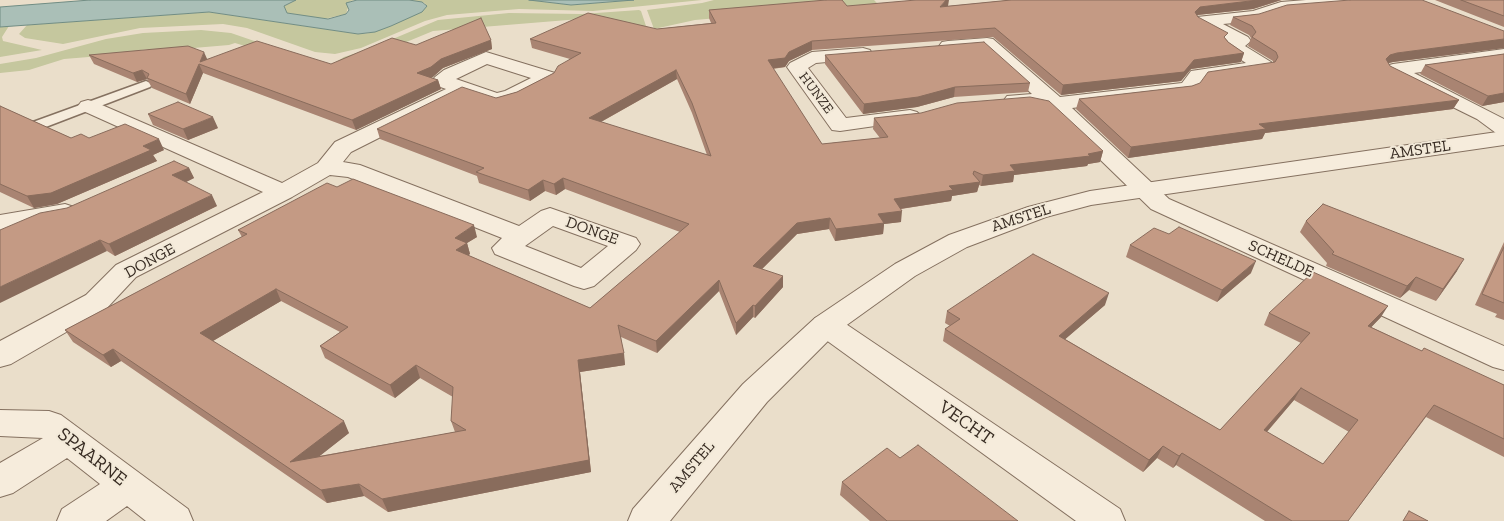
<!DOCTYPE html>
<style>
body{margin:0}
canvas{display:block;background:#eadeca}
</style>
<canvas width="1504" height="521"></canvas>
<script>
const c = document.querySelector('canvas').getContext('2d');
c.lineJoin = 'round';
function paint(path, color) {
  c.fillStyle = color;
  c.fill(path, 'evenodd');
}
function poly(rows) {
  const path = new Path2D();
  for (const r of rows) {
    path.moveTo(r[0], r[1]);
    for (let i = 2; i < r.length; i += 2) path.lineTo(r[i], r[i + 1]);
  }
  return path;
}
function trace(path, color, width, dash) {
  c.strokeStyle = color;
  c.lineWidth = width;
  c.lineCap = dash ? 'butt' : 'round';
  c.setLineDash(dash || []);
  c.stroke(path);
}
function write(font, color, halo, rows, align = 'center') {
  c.font = font + ' "Zilla Slab",serif';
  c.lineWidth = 4;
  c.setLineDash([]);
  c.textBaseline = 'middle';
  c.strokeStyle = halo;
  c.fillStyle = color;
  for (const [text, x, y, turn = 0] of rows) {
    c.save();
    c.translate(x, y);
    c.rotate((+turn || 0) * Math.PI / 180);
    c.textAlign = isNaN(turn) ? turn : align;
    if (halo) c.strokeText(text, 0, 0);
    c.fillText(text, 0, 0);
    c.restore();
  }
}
paint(poly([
 [296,0,357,0,350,1,346,14,324,19,287,13,284,6],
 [409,0,529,0,571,5,634,0,702,0,593,11,519,9,447,15,425,21,361,48,335,54,315,52,247,28,223,24,140,28,63,44,25,38,19,34,27,25,209,12,358,34,369,33,391,26,426,7,425,3],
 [714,0,874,0,883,9,741,16,695,20,654,29,647,10,702,3],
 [639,10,641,11,648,32,580,19,433,31,358,62,332,78,336,62,344,57,369,49,438,20,509,13,582,14],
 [9,26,2,37,3,41,42,50,0,57,0,27],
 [201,30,231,33,295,55,245,46,235,43,229,45,146,52,148,49,141,50,138,53,64,59,29,70,0,73,0,64,36,58,106,39,143,33]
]), '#c5c79e');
const water = poly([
 [90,0,296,0,284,6,287,13,328,19,346,14,349,10,346,3,357,0,409,0,422,2,427,6,422,12,391,26,375,32,358,34,209,12,0,27,0,7,90,0],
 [529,0,634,0,571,5,529,0]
]);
paint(water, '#aabfb7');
trace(water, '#718d84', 1);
const service = poly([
 [146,81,150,83,152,85,150,87,43,128,38,129,32,125,33,122,146,81]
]);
const minor = poly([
 [1306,0,1373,0,1371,3,1365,5,1283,12,1255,21,1223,24,1248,37,1251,41,1245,46,1271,62,1273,66,1271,70,1204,80,1195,92,1188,94,1072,108,1169,199,1504,346,1504,370,1493,367,1151,209,1048,109,1028,105,1014,106,1007,104,1004,100,1007,96,1032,94,983,49,948,51,942,50,939,46,942,42,948,41,987,38,993,39,1060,97,1182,83,1191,71,1246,63,1226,50,1223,46,1228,41,1197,25,1194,21,1197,17,1253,11,1281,2,1306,0],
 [863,48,870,50,872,54,870,58,816,63,808,68,846,118,910,110,917,112,921,116,917,120,840,131,832,130,787,67,790,63,812,52,863,48],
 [1504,49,1504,61,1414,73,1504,119,1504,135,1496,133,1477,119,1386,74,1383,70,1386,66,1393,64,1504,49],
 [486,52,555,73,558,77,555,81,518,100,496,105,464,95,351,152,343,162,360,165,519,226,541,211,550,208,636,238,640,244,636,250,594,286,584,289,574,286,495,254,492,248,502,238,348,177,330,175,292,197,136,277,106,309,11,364,0,367,0,341,86,295,116,265,263,192,81,110,78,106,81,102,88,100,95,102,282,183,318,163,335,142,446,89,435,85,432,81,435,77,444,70,486,52],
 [487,64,531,78,505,91,497,93,456,79,487,64],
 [553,226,608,246,581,268,525,246,553,226],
 [65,204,74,207,78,212,74,217,0,231,0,215,65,204],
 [826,315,837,318,1120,509,1125,521,1076,521,815,332,811,325,815,318,826,315],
 [0,410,49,411,61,415,188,509,193,521,146,521,127,506,106,521,57,521,62,509,100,484,67,458,13,493,0,497,0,463,43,438,0,436,0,410]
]);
const tertiary = poly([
 [1504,131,1504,145,1091,205,1046,217,967,247,915,276,837,332,767,402,670,521,628,521,633,509,743,384,815,318,895,264,949,235,1028,207,1090,191,1504,131]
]);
trace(service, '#857160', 3);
trace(minor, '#857160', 2);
trace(tertiary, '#857160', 2);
paint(service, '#f6ecdc');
paint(minor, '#f6ecdc');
paint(tertiary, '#f6ecdc');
paint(poly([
 [1011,0,1282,0,1253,9,1197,15,1198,17,1226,39,1228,42,1244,53,1241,62,1191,69,1181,81,1061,95,993,37,812,50,789,61,785,67,773,69,822,144,880,138,873,129,874,118,1103,151,1100,162,1088,164,1087,166,1014,175,1013,182,981,186,979,185,977,192,952,196,951,201,901,209,901,222,884,224,883,234,835,241,829,229,797,234,762,269,783,287,755,318,753,317,736,335,719,291,657,353,621,337,625,365,580,372,591,472,388,512,364,496,327,503,121,361,111,367,73,342,65,330,242,237,238,230,337,187,477,237,467,243,470,254,468,255,590,308,680,232,565,189,556,195,545,191,530,201,479,183,477,176,380,139,377,129,496,98,517,92,554,73,570,59,532,48,530,39,657,29,711,23,709,18,709,10,847,6,948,6],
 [677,79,692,113,707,155,601,122],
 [281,301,340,332,320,346,325,358,395,398,420,378,453,397,451,421,455,432,319,456,349,433,213,341],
 [1435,0,1504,0,1504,27],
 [1259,14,1504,31,1504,48,1393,62,1388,63,1390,66,1459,100,1453,109,1265,133,1262,139,1128,158,1076,109,1079,99,1192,86,1273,63,1273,61,1248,46,1251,38,1249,35,1230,25,1233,17],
 [491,40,492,49,443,68,431,78,438,80,441,89,356,130,203,73,190,104,152,88,147,79,137,82,94,64,89,55,331,64,416,45],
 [1504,54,1504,102,1482,106,1420,74,1425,65],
 [825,55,1030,83,1028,92,954,97,917,107,863,114,825,64],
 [0,106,71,138,89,138,164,150,153,155,157,161,57,204,34,208,0,192],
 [148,114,218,128,188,140,153,125],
 [189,168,194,178,186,182,217,206,115,256,107,251,67,208],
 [1306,221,1457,271,1436,301,1409,290,1400,298,1326,266,1327,263,1300,232],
 [1169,234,1251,273,1217,302,1126,257,1130,245],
 [1504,242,1504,320,1495,317,1497,314,1475,305],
 [1105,305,1065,339,1220,430,1301,343,1264,325,1269,313,1381,317,1371,327,1422,351,1504,385,1504,457,1426,417,1348,521,1265,521,1176,465,1173,468,1157,458,1143,472,943,341,945,329,950,326,945,323,947,311],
 [1294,400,1349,432,1323,464,1267,432],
 [900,458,1018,521,870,521,840,495,842,482]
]), '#a98472');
paint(poly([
 [946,0,949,0,948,6,940,7],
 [1258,0,1281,0,1253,9,1197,15,1195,12,1200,7],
 [1504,39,1504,48,1393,62,1385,64,1386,59,1390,55,1397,53],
 [491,40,492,49,443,68,433,77,420,83,417,73,441,59],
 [812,41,812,50,789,61,785,67,767,69,768,60,789,52],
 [204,52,208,61,200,62],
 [1244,53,1241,62,1191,69,1181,81,1061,95,1063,85,1194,60],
 [199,64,203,73,190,104,186,94],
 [142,70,147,79,137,82,133,73],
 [676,70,677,79,590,128,589,118],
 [438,80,441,89,356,130,352,120],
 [955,87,954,97,917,107,863,114,864,104],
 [1504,93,1504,102,1482,106,1488,96],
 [1459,100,1453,109,1265,133,1262,139,1128,158,1131,147,1259,124],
 [213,117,218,128,188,140,183,129],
 [159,139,164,150,153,155,157,161,57,204,34,208,27,196],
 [1103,151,1100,162,1088,164,1087,166,1014,175,1013,182,981,186,983,175,1010,165],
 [189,168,194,178,178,186,172,175],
 [974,171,972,181,980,182,977,192,952,196,951,201,893,210,894,199,949,186,973,174],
 [563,178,565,189,556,195,554,184],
 [543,180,545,191,530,201,528,190],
 [212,195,217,206,115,256,109,244],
 [902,211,901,222,884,224,883,234,835,241,836,229,878,214],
 [830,218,829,229,797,234,753,278,753,266,797,223],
 [474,225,477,237,467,243,470,254,459,262,456,250,455,238],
 [100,240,107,251,0,303,0,287],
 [1464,259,1457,271,1436,301,1443,289],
 [1256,261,1251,273,1217,302,1222,290],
 [783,276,783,287,755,318,755,306],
 [1416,277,1409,290,1400,298,1407,286],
 [719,280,719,291,657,353,656,341],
 [276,289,281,301,206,345,200,333],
 [1109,293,1105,305,1055,348,1059,336],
 [753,305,753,317,736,335,736,323],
 [1388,306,1381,317,1361,338,1368,326],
 [113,349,121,361,111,367,103,355],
 [624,353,625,365,580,372,591,472,388,512,382,499,578,360],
 [416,365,420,378,395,398,390,385],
 [1301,388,1294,400,1258,442,1264,430],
 [344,421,349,433,297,474,290,462],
 [1163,446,1157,458,1143,472,1149,460],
 [1182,453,1176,465,1173,468,1179,456],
 [359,484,364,496,327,503,321,490]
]), '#896c5c');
const building = poly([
 [826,0,842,0,847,6,916,0,946,0,940,7,1011,0,1258,0,1200,7,1195,12,1198,17,1228,33,1224,37,1228,42,1244,53,1194,60,1184,72,1063,85,995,28,812,41,789,52,785,58,768,60,822,144,888,137,874,118,921,113,957,103,1030,97,1049,101,1103,151,1088,154,1090,156,1010,165,1015,171,983,175,974,171,973,174,980,182,949,186,953,190,894,199,902,211,878,214,884,223,836,229,830,218,797,223,753,266,783,276,755,306,753,305,736,323,719,280,656,341,618,325,624,353,578,360,589,460,382,499,359,484,321,490,113,349,103,355,65,330,247,234,238,230,327,183,337,187,353,179,474,225,455,238,467,243,456,250,590,308,689,224,563,178,554,184,543,180,528,190,476,172,484,168,377,129,462,87,496,98,517,92,554,73,558,66,581,53,530,39,588,13,657,29,716,23,709,10,826,0],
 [676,70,692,103,711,156,589,118,676,70],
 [276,289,348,327,320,346,390,385,416,365,453,387,451,421,466,430,290,462,344,421,200,333,276,289],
 [1350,0,1422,0,1504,31,1504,39,1397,53,1390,55,1386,59,1390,66,1459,100,1259,124,1266,129,1131,147,1079,99,1192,86,1200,83,1208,72,1275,62,1278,57,1276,52,1252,37,1256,32,1252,26,1233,17,1259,14,1287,5,1350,0],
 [1461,0,1504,0,1504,16,1461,0],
 [481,18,491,40,441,59,431,67,417,73,438,80,352,120,199,64,186,94,147,78,149,74,142,70,133,73,89,55,188,46,204,52,200,62,257,41,331,64,392,38,416,45,481,18],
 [984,42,1030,83,955,87,918,97,864,104,825,55,984,42],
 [1504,54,1504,93,1488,96,1425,65,1504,54],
 [178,102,213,117,183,129,148,114,178,102],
 [0,106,71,138,81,134,89,138,125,124,159,139,143,146,151,150,51,193,27,196,0,184,0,106],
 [174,161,189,168,172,175,212,195,109,244,100,240,0,287,0,230,40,213,67,208,174,161],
 [1323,204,1464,259,1443,289,1416,277,1407,286,1332,254,1334,252,1306,221,1323,204],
 [1179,227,1256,261,1222,290,1130,245,1154,228,1169,234,1179,227],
 [1504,247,1504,303,1482,294,1504,247],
 [1033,254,1109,293,1059,336,1220,430,1310,333,1269,313,1313,272,1388,306,1368,326,1422,351,1424,348,1504,385,1504,439,1434,405,1348,521,1292,521,1182,453,1179,456,1163,446,1149,460,945,329,960,319,947,311,1033,254],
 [1301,388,1358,420,1323,464,1264,430,1301,388],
 [918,445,1018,521,887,521,842,482,887,448,900,458,918,445],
 [1409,511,1428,521,1403,521,1409,511]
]);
paint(building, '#c49a84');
trace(building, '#896c5c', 1);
write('14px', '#372b22', '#f2e9d8', [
 ["HUNZE",816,93,53]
]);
write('16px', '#372b22', '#f2e9d8', [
 ["AMSTEL",1420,150,-8],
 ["AMSTEL",1021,218,-18],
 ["DONGE",592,231,20],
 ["SCHELDE",1281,259,24],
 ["DONGE",150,261,-29],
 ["AMSTEL",692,467,-50]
]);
write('19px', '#372b22', '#f2e9d8', [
 ["VECHT",966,423,35],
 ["SPAARNE",92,457,38]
]);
</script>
